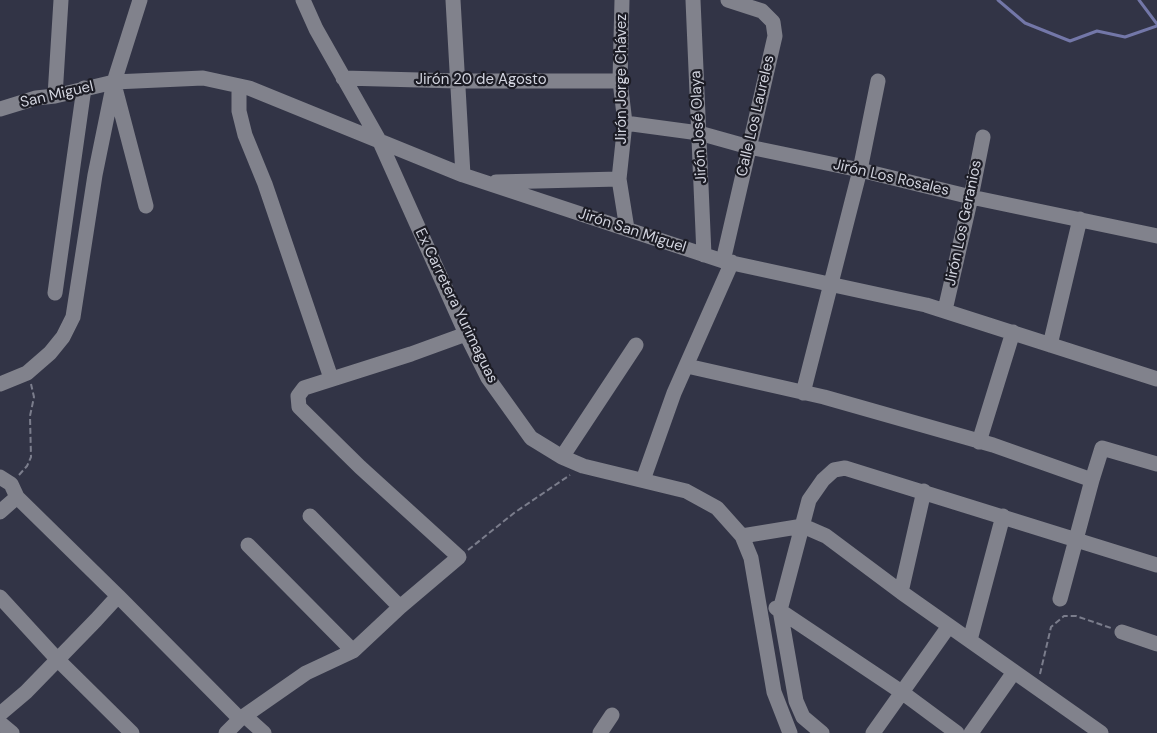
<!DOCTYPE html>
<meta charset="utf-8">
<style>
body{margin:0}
canvas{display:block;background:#323446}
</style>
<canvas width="1157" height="733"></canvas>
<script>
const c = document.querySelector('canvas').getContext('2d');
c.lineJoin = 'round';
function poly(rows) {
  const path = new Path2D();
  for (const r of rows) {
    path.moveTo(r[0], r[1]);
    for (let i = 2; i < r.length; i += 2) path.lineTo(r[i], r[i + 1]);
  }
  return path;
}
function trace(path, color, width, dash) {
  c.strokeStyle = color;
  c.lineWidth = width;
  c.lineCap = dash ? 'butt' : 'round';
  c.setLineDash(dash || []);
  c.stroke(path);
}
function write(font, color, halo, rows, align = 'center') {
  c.font = font + ' "DM Sans",sans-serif';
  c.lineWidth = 4.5;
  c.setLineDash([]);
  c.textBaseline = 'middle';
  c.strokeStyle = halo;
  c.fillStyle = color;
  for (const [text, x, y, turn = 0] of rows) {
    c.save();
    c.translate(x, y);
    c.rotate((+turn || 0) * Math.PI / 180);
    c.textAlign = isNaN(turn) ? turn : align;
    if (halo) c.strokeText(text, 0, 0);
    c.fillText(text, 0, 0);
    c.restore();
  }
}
trace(poly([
 [998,0,1025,23,1070,41,1097,31,1125,37,1157,26],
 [1139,0,1157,24]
]), '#7377a8', 3);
trace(poly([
 [19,475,27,466,31,457,30,416,34,397,31,384],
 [468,550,514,513,570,475],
 [1040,674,1051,627,1064,616,1076,616,1111,628]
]), '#7b7d8c', 2, [6, 3]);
trace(poly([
 [303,0,316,29,380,142,466,334,488,378,531,438,562,457,583,466,686,491,717,508,742,536,751,558,774,692,790,733],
 [453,0,463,175],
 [622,0,620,81,625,123,619,179,627,229],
 [693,0,704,255],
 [343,78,458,81,620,81],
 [239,86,239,111,245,135,265,184,331,378],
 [115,88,146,206],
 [55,96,61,0],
 [0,109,36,98,55,96,114,82,203,78,249,88,463,175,723,261,926,305,1157,379],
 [625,123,699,133,749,147,860,170,971,197,1157,236],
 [496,182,619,179],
 [723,261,775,36,773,22,762,11,728,0],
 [55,293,84,88],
 [945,310,971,197,983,137],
 [1050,345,1080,219],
 [687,366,824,397,993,445,1092,480,1102,448,1157,464],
 [0,384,27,373,50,353,63,337,73,317,95,175,114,82,140,0],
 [803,393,860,170,878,81],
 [979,442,1013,332],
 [562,457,636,345],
 [0,477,11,484,17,497,118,596],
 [643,480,674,393,732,262],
 [0,512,17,497],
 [310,516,400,607],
 [742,536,803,526,826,536,901,592,1101,733],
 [248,545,353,651],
 [901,592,924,491],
 [0,597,57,659,132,733],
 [1060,599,1092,480],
 [776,608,903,693,957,733],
 [1122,632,1157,644],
 [970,640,1003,516],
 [0,714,26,692,96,620,118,596,240,719],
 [245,716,264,733],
 [0,723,12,733],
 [226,733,240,719,306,673,353,651,400,607,459,557,360,467,299,407,298,396,304,388,411,354,466,334],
 [600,733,612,715],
 [822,733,803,717,796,701,780,610,809,500,823,480,834,470,845,468,1157,565],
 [873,733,949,626],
 [971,733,1014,672]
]), '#81828c', 15);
write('15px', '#d2d4df', '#1c1c25', [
 ["Jirón Jorge Chávez",622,79,-90],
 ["Jirón 20 de Agosto",481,80],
 ["San Miguel",57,95,-13],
 ["Calle Los Laureles",756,116,-77],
 ["Jirón José Olaya",699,127,-93],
 ["Jirón Los Rosales",891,178,13],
 ["Jirón Los Geranios",964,223,-78],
 ["Jirón San Miguel",632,231,18],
 ["Ex Carretera Yurimaguas",456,306,64]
]);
</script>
